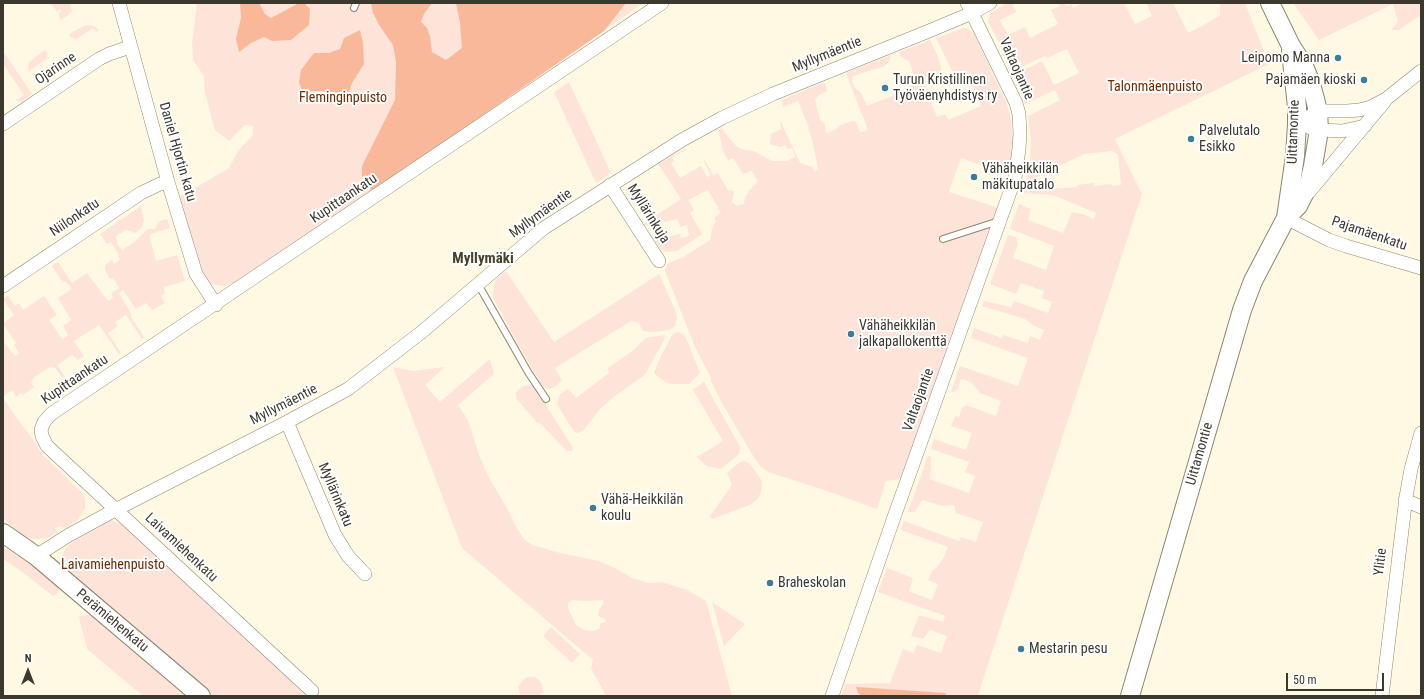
<!DOCTYPE html>
<meta charset="utf-8">
<style>
body{margin:0}
#map{position:relative;width:1424px;height:699px;overflow:hidden;background:#fff9e3;font-family:"Roboto Condensed",sans-serif}
canvas{display:block}
.frame{position:absolute;inset:0;border:4px solid #3b392e;pointer-events:none}
.north{position:absolute;left:8px;top:651px;width:40px;height:40px;-webkit-text-stroke:3px #fff;paint-order:stroke;rotate:0deg;font-size:11px;font-weight:700;line-height:16px;text-align:center;color:#3b392e}
.north::after{content:'';display:block;margin:auto;width:14px;height:18px;background:#3b392e;clip-path:polygon(50% 0,100% 100%,50% 72%,0 100%)}
.scale{position:absolute;left:1286px;top:673px;width:98px;height:18px;box-sizing:border-box;border:2px solid #3b392e;border-top:0;padding-left:5px;font-size:12px;line-height:14px;white-space:nowrap;color:#3b392e;-webkit-text-stroke:3px #fff;paint-order:stroke}
</style>
<div id="map">
<canvas width="1424" height="699"></canvas>
<div class="frame"></div>
<div class="north">N</div>
<div class="scale">50 m</div>
</div>
<script>
const c = document.querySelector('canvas').getContext('2d');
c.lineJoin = 'round';
function paint(path, color) {
  c.fillStyle = color;
  c.fill(path, 'evenodd');
}
function poly(rows) {
  const path = new Path2D();
  for (const r of rows) {
    path.moveTo(r[0], r[1]);
    for (let i = 2; i < r.length; i += 2) path.lineTo(r[i], r[i + 1]);
  }
  return path;
}
function trace(path, color, width, dash) {
  c.strokeStyle = color;
  c.lineWidth = width;
  c.lineCap = dash ? 'butt' : 'round';
  c.setLineDash(dash || []);
  c.stroke(path);
}
function write(font, color, halo, rows, align = 'center') {
  c.font = font + ' "Roboto Condensed",sans-serif';
  c.lineWidth = 4;
  c.setLineDash([]);
  c.textBaseline = 'middle';
  c.strokeStyle = halo;
  c.fillStyle = color;
  for (const [text, x, y, turn = 0] of rows) {
    c.save();
    c.translate(x, y);
    c.rotate((+turn || 0) * Math.PI / 180);
    c.textAlign = isNaN(turn) ? turn : align;
    if (halo) c.strokeText(text, 0, 0);
    c.fillText(text, 0, 0);
    c.restore();
  }
}
paint(poly([
 [51,3,70,3,72,12,61,20,58,14,61,11,60,9,57,12],
 [197,3,643,3,414,164,240,281,223,286,211,284,200,269,179,196,185,194,229,168,238,151,253,135,253,126,245,125,229,141,215,130,205,93,204,76,193,60,192,44],
 [1007,3,1012,3,1016,12,1000,20,1008,35,1025,27,1030,38,1058,24,1051,10,1060,6,1059,3,1066,3,1067,6,1071,4,1073,8,1083,3,1124,3,1135,24,1152,16,1146,3,1173,3,1188,33,1211,21,1220,15,1220,3,1245,3,1269,64,1115,139,1142,194,978,695,985,696,841,696,845,684,890,683,903,649,914,653,917,645,941,653,947,636,930,630,923,639,911,636,919,615,943,622,945,616,878,592,887,568,913,578,909,591,932,600,938,584,928,580,932,571,937,567,943,559,948,547,901,530,904,521,959,541,961,537,976,542,983,522,956,513,954,505,942,506,922,500,915,512,908,512,928,456,931,457,930,479,969,493,975,476,965,472,969,462,931,449,934,439,966,450,972,433,951,426,955,416,959,417,962,408,966,405,996,416,1001,401,980,393,971,382,961,379,957,390,955,392,951,392,960,366,1018,386,1028,358,971,338,974,328,1002,338,1003,335,1028,343,1030,336,1040,340,1044,330,1034,326,1025,319,982,306,984,301,1011,307,1014,301,1048,313,1052,302,1042,298,1044,291,1021,283,1016,294,990,284,1008,235,1016,237,1018,244,1013,258,1046,270,1054,246,1010,229,1019,204,1031,209,1028,220,1063,233,1072,212,1083,214,1090,217,1093,220,1096,213,1053,195,1023,193,1024,191,1077,187,1077,185,1094,183,1094,186,1111,184,1112,186,1121,185,1118,154,1112,151,1084,154,1027,182,1030,161,1031,140,1028,116,1060,100,1055,90,1025,104,1014,75,1042,61,1054,85,1079,73,1067,49,1047,58,1045,56,1023,66,1020,60,1010,65,988,21,991,13],
 [1293,3,1421,3,1421,19,1419,16,1399,30,1391,30,1398,22,1393,4,1319,40],
 [86,25,94,26,99,30,96,32,93,28,75,40,73,37,71,38,69,34],
 [964,28,969,29,974,34,1006,102,1010,114,1013,137,1011,167,999,171,961,158,949,192,999,208,901,479,886,481,877,509,824,490,768,472,760,466,755,459,723,405,711,381,711,378,695,347,665,271,667,264,678,259,682,258,710,240,713,225,716,222,715,217,721,213,708,190,688,200,694,210,690,213,702,234,677,251,666,252,660,248,652,237,666,234,666,237,680,234,681,238,689,236,687,225,680,227,678,219,645,226,643,224,681,199,658,164,686,148,686,150,672,157,674,161,671,163,680,178,701,166,707,177,711,175,704,162,705,160,713,175,718,173,728,190,734,191,732,202,737,206,744,204,745,197,753,186,758,182,752,171,743,174,733,158,728,160,723,151,720,137,719,130,722,128,726,134,736,146,741,149,754,151,772,161,787,161,795,157,792,148,787,149,786,145,781,147,770,144,771,134,781,129,780,122,781,122,800,163,812,167,815,171,818,169,812,139,808,128,809,128,798,101,783,107,782,100,824,82,828,91,819,95,815,100,820,120,825,124,826,133,835,130,840,125,853,121,856,122,860,132,868,130,846,73,891,55,889,62,885,66,853,76,852,82,855,88,861,93,867,106,907,90,911,86,914,77,911,66,909,61,901,57,899,52,930,40,937,54,941,67,941,72,922,80,937,117,945,114,948,120,981,106,966,71,957,74,953,73,936,38],
 [45,50,48,54,46,56,48,58,29,71,28,68,29,63,34,58],
 [3,51,32,94,21,102,16,100,24,95,3,64],
 [569,82,611,173,596,183,554,92],
 [141,206,144,220,142,227,136,233,126,230,116,236,118,245,122,250,133,243,148,229,155,229,158,222,167,219,170,228,151,234,150,238,156,261,177,255,185,281,164,287,164,294,161,296,165,303,152,310,146,303,136,309,123,290,119,293,131,313,131,317,144,337,142,339,126,315,115,322,118,326,108,333,121,353,119,354,99,325,74,341,84,356,78,360,72,355,59,364,58,366,71,386,70,387,55,368,50,367,34,377,31,383,34,387,23,395,21,393,16,397,12,390,3,397,3,341,15,356,19,353,14,345,16,343,3,324,14,315,3,299,8,296,15,306,19,303,23,310,44,296,57,315,49,320,62,339,68,335,63,326,71,320,58,298,70,290,71,287,65,281,63,283,52,266,58,262,72,283,87,273,108,301,113,298,111,293,119,288,113,278,110,279,105,270,105,265,112,260,114,264,120,260,118,256,119,255,111,242,107,244,100,234],
 [506,271,554,342,659,274,676,312,677,318,675,326,669,330,655,332,643,331,639,323,631,321,555,368,562,380,555,387,548,389,541,384,517,343,493,297,494,285,496,279],
 [678,332,683,334,686,338,700,373,689,384,671,384,665,382,654,373,659,360,671,337,674,333],
 [665,335,664,340,646,373,642,377,615,396,601,408,583,431,576,433,573,430,558,406,557,403,560,394,568,389,576,398,609,373,608,368,631,352,646,338],
 [490,359,494,374,458,405,468,420,480,458,489,478,510,513,514,524,524,539,532,545,560,553,599,561,617,569,632,578,649,583,662,582,687,590,706,601,732,696,606,696,591,668,593,660,462,548,393,367,413,371,445,367,425,385,440,402],
 [572,600,587,601,603,600,604,602,599,610,598,616,605,619,606,622,601,623,599,629,594,631,584,630,576,625,568,608,568,603],
 [704,382,740,447,739,454,721,469,706,466,697,457,723,441,693,390],
 [531,385,534,386,573,448,572,451,567,451,561,445,539,422,538,424,516,398,516,392,523,386],
 [3,398,19,421,35,442,41,453,81,492,85,498,85,508,77,521,64,529,61,526,55,528,58,533,46,538,36,539,28,538,20,533,3,518],
 [745,461,750,464,762,481,761,492,757,500,750,505,712,519,710,516,732,485,727,473,740,462],
 [111,520,121,524,181,576,227,622,291,680,305,696,213,696,74,578,65,569,63,563,63,554,65,549,68,545,77,539],
 [3,547,28,561,60,587,58,593,53,596,21,571,3,559],
 [712,602,745,624,724,646],
 [89,615,92,615,189,696,143,696,87,649,79,618,80,616],
 [551,627,580,654,572,663,543,636],
 [528,677,535,677,539,680,542,684,543,692,539,696,522,696,520,694,518,687,523,680]
]), '#fde3d8');
paint(poly([
 [240,3,259,3,265,14,271,18,299,3,304,3,310,9,309,25,291,40,272,41,264,37,251,43,239,52,236,39,241,18],
 [371,3,432,3,424,14,421,22,427,28,430,36,432,52,446,60,462,48,460,23,456,3,626,3,604,31,372,192,362,176,362,166,395,100,396,62,393,45,379,25,373,13],
 [360,30,363,43,364,64,352,83,347,98,323,91,302,91,299,82,301,70,314,53,329,53,340,49,344,38],
 [856,687,946,693,945,696,861,696,858,693]
]), '#fab89b');
const lane = poly([
 [354,8,356,3],
 [943,239,999,221],
 [478,284,528,372,546,399]
]);
const street = poly([
 [119,3,168,182,196,274,216,305],
 [3,124,99,59,109,54,130,47],
 [1297,124,1318,111,1347,111,1359,110,1371,107,1386,99,1421,71],
 [1310,128,1319,130,1342,131,1365,126],
 [610,185,659,261],
 [1309,192,1385,101],
 [1286,218,1329,240,1346,246,1421,268],
 [3,286,141,193,160,184,168,182],
 [287,422,335,535,348,556,365,574],
 [1405,500,1421,507],
 [36,556,69,535,115,510,287,422,348,389,423,331,544,228,682,140,722,118,773,94,929,31,972,13,990,3],
 [312,691,47,446,42,436,41,430,44,422,51,414,662,3],
 [832,696,893,520,1015,178,1019,149,1020,134,1019,114,1016,103,967,3],
 [1382,696,1406,497,1411,469,1421,433]
]);
const secondary = poly([
 [1286,218,1295,156,1297,124,1297,107,1291,51],
 [3,533,36,556,201,696],
 [1130,696,1242,310,1253,281,1286,218,1298,206,1309,184,1313,166,1319,130,1318,111,1315,99,1310,81,1304,66,1291,46,1270,3]
]);
trace(lane, '#8d876d', 8);
trace(street, '#8d876d', 14);
trace(secondary, '#8d876d', 20);
trace(lane, '#fff', 6);
trace(street, '#fff', 13);
trace(secondary, '#fff', 18);
for (const [x, y, r, color] of [
 [1338,58,4,"#407c93"],
 [1364,80,4,"#407c93"],
 [885,88,4,"#407c93"],
 [1191,139,4,"#407c93"],
 [974,177,4,"#407c93"],
 [851,334,4,"#407c93"],
 [593,508,4,"#407c93"],
 [770,583,4,"#407c93"],
 [1021,649,4,"#407c93"]
]) {
  const dot = new Path2D();
  dot.arc(x, y, r, 0, 2 * Math.PI);
  c.fillStyle = color;
  c.fill(dot);
  trace(dot, '#fff', 1.5);
}
write('14px', '#3b392e', '#fff', [
 ["Myllymäentie",827,55,-22],
 ["Ojarinne",56,69,-34],
 ["Valtaojantie",1016,69,66],
 ["Uittamontie",1294,132,-88],
 ["Daniel Hjortin katu",177,152,74],
 ["Kupittaankatu",344,199,-34],
 ["Myllymäentie",541,214,-36],
 ["Myllärinkuja",648,214,58],
 ["Niilonkatu",75,218,-34],
 ["Pajamäenkatu",1369,234,19],
 ["Kupittaankatu",75,380,-34],
 ["Valtaojantie",919,400,-70],
 ["Myllymäentie",284,405,-27],
 ["Uittamontie",1200,454,-74],
 ["Myllärinkatu",335,495,67],
 ["Laivamiehenkatu",181,548,43],
 ["Ylitie",1381,562,-83],
 ["Perämiehenkatu",112,621,40]
]);
write('14px', '#3b392e', '#fff', [
 ["Leipomo Manna",1330,58,"right"],
 ["Turun Kristillinen",893,80],
 ["Työväenyhdistys ry",893,96],
 ["Pajamäen kioski",1356,80,"right"],
 ["Palvelutalo",1199,131],
 ["Esikko",1199,147],
 ["Vähäheikkilän",982,169],
 ["mäkitupatalo",982,185],
 ["Vähäheikkilän",859,326],
 ["jalkapallokenttä",859,342],
 ["Vähä-Heikkilän",601,500],
 ["koulu",601,516],
 ["Braheskolan",778,583],
 ["Mestarin pesu",1029,649]
], 'left');
write('14px', '#722a01', '#fff', [
 ["Talonmäenpuisto",1155,87],
 ["Fleminginpuisto",343,98],
 ["Laivamiehenpuisto",113,565]
]);
write('bold 15px', '#48422b', '#fff', [
 ["Myllymäki",483,259]
]);
</script>
